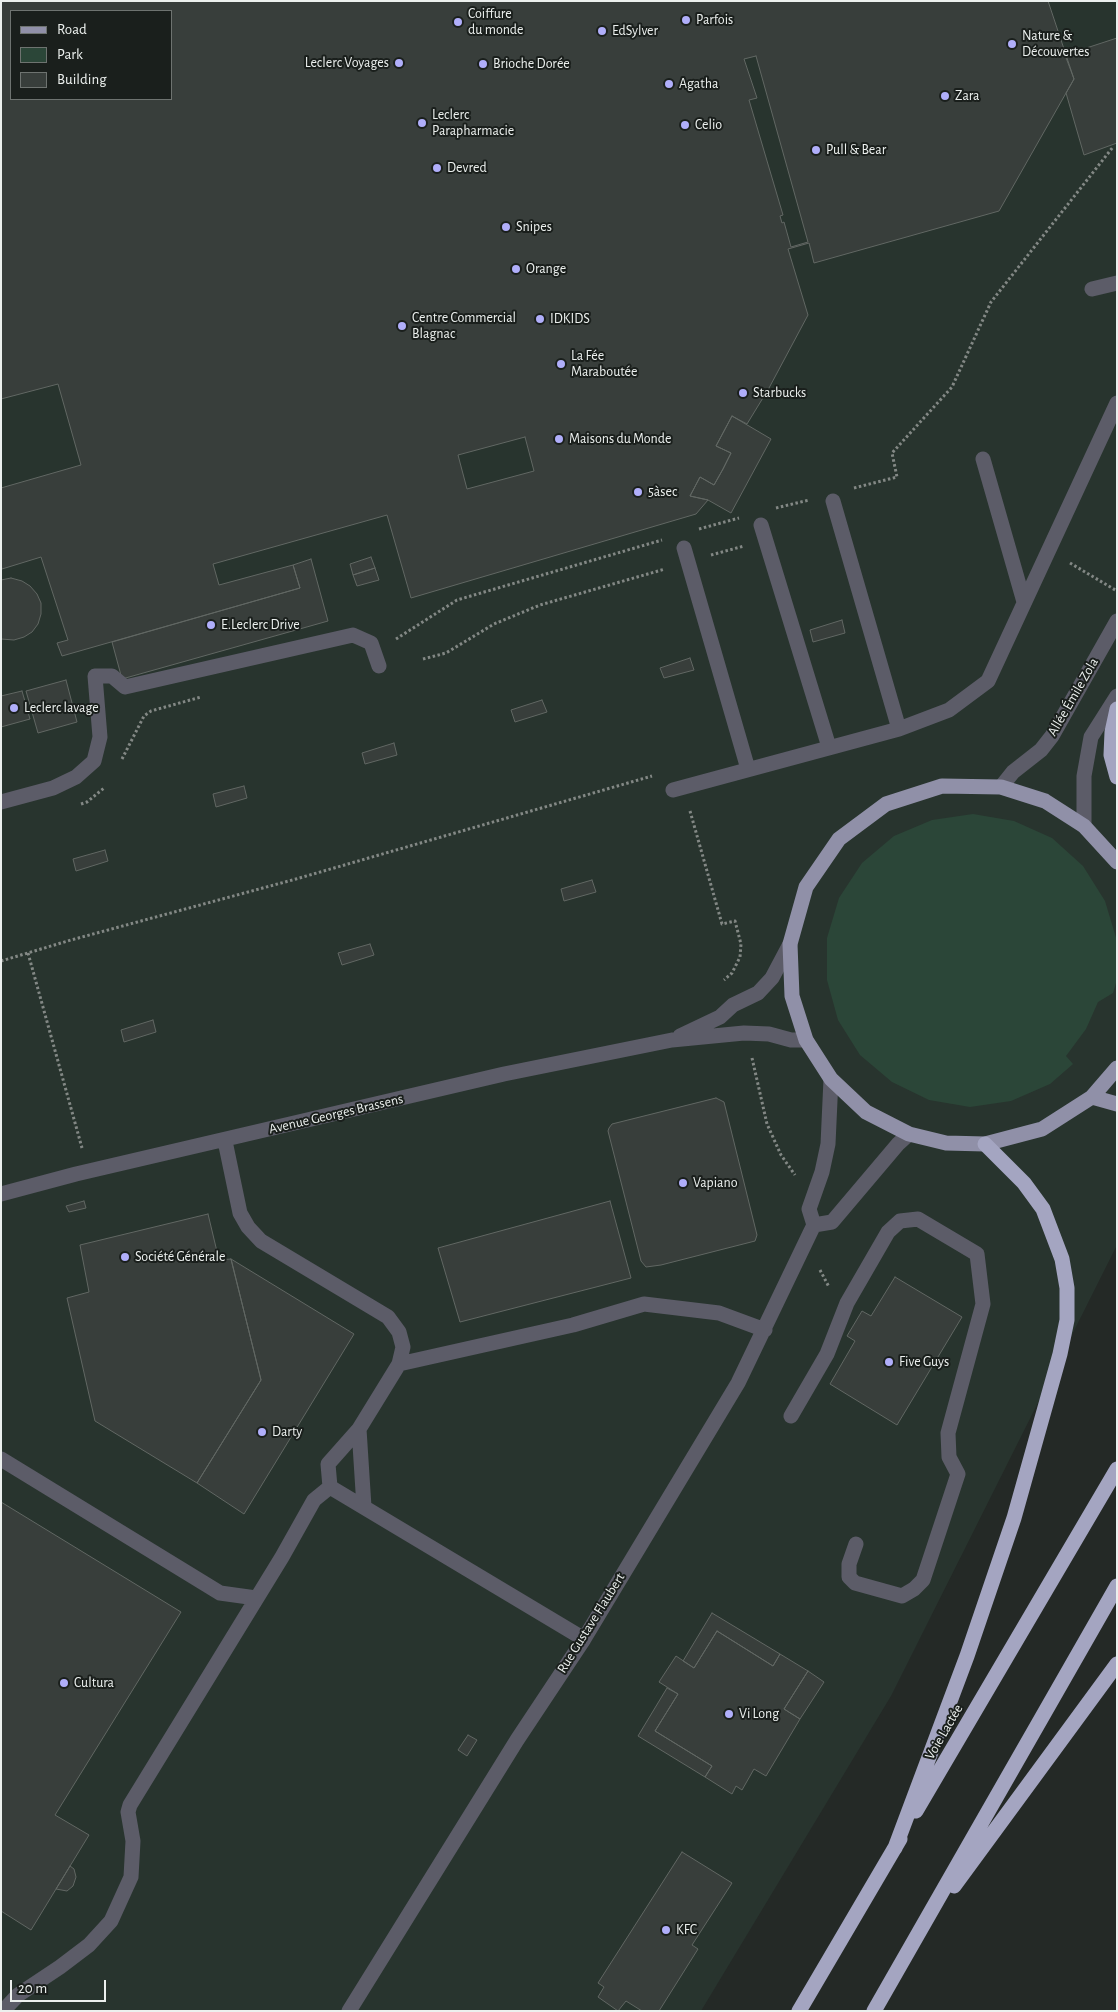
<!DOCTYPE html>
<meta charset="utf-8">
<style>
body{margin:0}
#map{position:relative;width:1118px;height:2012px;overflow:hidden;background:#242926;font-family:"Alegreya Sans",sans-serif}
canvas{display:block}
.frame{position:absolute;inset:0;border:2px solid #ecf0ee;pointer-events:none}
.legend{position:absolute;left:10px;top:10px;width:162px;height:90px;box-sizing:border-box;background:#1a1f1c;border:1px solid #6e7370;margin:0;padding:6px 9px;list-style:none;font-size:15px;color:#ecf0ee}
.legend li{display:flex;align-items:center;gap:10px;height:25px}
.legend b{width:25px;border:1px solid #6e7370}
.scale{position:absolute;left:10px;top:1980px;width:96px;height:22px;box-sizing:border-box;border:2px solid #ecf0ee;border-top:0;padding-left:6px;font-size:15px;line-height:18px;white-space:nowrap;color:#ecf0ee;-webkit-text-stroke:4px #1a1f1c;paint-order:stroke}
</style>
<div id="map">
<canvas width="1118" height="2012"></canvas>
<div class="frame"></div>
<ul class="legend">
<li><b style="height:6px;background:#9090a8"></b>Road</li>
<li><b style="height:14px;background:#2b4638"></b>Park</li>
<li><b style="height:14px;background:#383e3b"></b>Building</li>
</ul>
<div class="scale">20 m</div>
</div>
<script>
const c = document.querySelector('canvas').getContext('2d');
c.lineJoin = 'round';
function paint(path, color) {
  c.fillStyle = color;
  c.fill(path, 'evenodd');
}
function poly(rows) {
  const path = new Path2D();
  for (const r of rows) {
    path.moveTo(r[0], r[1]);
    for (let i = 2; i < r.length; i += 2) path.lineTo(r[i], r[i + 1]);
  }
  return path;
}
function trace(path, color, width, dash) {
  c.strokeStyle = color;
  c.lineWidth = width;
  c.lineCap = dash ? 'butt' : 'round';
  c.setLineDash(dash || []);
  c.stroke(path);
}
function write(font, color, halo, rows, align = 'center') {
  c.font = font + ' "Alegreya Sans",sans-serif';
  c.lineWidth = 4;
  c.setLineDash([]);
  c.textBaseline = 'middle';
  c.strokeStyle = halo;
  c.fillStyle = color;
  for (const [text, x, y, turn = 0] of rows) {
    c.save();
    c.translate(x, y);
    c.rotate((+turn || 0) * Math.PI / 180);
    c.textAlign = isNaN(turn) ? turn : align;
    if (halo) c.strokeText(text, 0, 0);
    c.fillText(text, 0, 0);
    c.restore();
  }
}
paint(poly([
 [1,1,1117,1,1117,1245,891,1696,701,2011,1,2011],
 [11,11,171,11,171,99,11,99]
]), '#28342e');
paint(poly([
 [973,814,1014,821,1052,838,1083,866,1105,901,1117,941,1116,983,1113,993,1098,1002,1086,1029,1066,1056,1073,1064,1050,1084,1011,1101,970,1107,929,1100,892,1082,860,1055,838,1020,827,980,827,938,839,898,862,863,894,836,932,820]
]), '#2b4638');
const building = poly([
 [1,1,1048,1,1074,79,999,211,814,263,809,243,788,249,808,315,769,388,747,424,732,416,716,446,731,453,723,469,714,485,700,477,690,496,708,500,696,514,411,598,387,515,213,564,219,585,293,565,300,588,62,656,57,643,68,640,41,557,2,569,1,565,1,488,81,465,58,384,1,399,1,1],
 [11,11,171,11,171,99,11,99,11,11],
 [756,56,808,242,791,247,784,222,782,223,780,216,783,215,749,100,757,98,744,59,756,56],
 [525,437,534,471,467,489,458,455,525,437],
 [1117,38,1117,143,1084,155,1066,93,1074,79,1065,55,1117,38],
 [732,416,771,439,731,513,708,500,690,496,700,477,714,485,723,469,731,453,716,446,732,416],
 [371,557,375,568,353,575,350,564,371,557],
 [311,559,328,621,122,679,112,642,300,588,293,565,311,559],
 [375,568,379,580,357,586,353,575,375,568],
 [11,578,22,581,30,586,37,594,41,603,41,614,38,624,32,632,24,637,14,640,1,639,1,580,11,578],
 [842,620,845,633,813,642,810,630,842,620],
 [690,658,694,670,664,678,660,668,690,658],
 [66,680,77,722,38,733,26,691,66,680],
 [22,691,30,719,1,727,1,696,22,691],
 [542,700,547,712,515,722,511,710,542,700],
 [394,743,397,755,365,764,362,753,394,743],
 [244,786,247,798,216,807,213,794,244,786],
 [105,850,108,861,76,871,73,859,105,850],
 [592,880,596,892,564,901,561,889,592,880],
 [370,944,374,955,342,965,338,953,370,944],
 [153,1020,156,1032,124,1042,121,1030,153,1020],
 [716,1098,724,1102,757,1235,755,1241,661,1265,646,1267,641,1261,608,1131,609,1128,612,1124,716,1098],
 [84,1201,86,1208,69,1212,66,1206,84,1201],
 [610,1201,631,1278,460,1322,438,1248,610,1201],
 [208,1214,219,1260,231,1259,261,1380,197,1483,95,1421,67,1298,89,1292,80,1245,208,1214],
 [231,1259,354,1334,244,1514,197,1483,261,1380,231,1259],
 [895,1277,962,1317,897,1425,830,1384,855,1341,847,1336,862,1311,871,1316,895,1277],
 [1,1502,181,1612,55,1815,89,1835,31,1930,1,1911,1,1502],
 [712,1613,780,1654,773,1666,717,1631,694,1668,683,1661,712,1613],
 [717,1631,773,1666,780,1654,808,1671,784,1709,800,1719,766,1776,754,1769,742,1790,736,1786,732,1794,705,1777,712,1766,655,1731,678,1694,659,1682,676,1656,694,1668,717,1631],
 [808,1671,824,1682,800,1719,784,1709,808,1671],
 [667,1688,678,1694,655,1731,712,1766,705,1777,638,1736,667,1688],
 [468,1735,477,1740,467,1756,458,1750,468,1735],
 [682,1852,732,1883,692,1945,698,1949,659,2011,642,2011,626,2001,618,2011,598,1997,604,1987,598,1983,682,1852],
 [70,1866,74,1869,76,1877,73,1886,67,1891,56,1889,70,1866]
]);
paint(building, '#383e3b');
trace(building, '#616763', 1);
trace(poly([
 [854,488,897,477,892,453,952,387,991,302,1113,147],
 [776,508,809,500],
 [699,529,739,518],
 [711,555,744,546],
 [1070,563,1117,591],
 [396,639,457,600,662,540],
 [423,659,446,653,494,624,540,605,665,569],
 [122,759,144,716,151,711,201,697],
 [81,804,87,802,104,788],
 [690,811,722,924,735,921,741,944,740,957,732,973,724,980],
 [28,953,82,1148],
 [1,961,71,940,296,879,652,776],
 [752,1058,767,1124,781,1155,795,1175],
 [820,1270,829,1287]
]), '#838885', 3, [2.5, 2.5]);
trace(poly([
 [1092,289,1117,283],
 [983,459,1024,602],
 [833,501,899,729],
 [761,525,829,747],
 [684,548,748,769],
 [1001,787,1013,772,1041,750,1052,736,1117,621],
 [673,790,899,729,949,710,988,681,1117,403],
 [1,802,53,788,76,777,94,761,100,737,95,676,112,676,125,687,353,635,371,643,379,666],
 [1084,826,1084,776,1091,737,1117,696],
 [680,1036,720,1017,733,1005,758,993,772,978,790,944],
 [225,1141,240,1213,248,1227,261,1241,388,1317,399,1332,403,1347,399,1364,359,1429,328,1464,330,1487],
 [1,1194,76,1174,504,1074,672,1040,744,1033,769,1034,791,1040,806,1040],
 [814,1225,809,1209,822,1172,828,1144,831,1079],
 [399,1364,573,1325,644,1304,719,1313,765,1330],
 [791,1416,827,1354,847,1303,888,1232,900,1221,918,1219,977,1254,983,1304,948,1433,949,1457,958,1474,923,1580,914,1589,902,1596,855,1583,849,1577,849,1564,856,1544],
 [359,1429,364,1507],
 [1,1459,220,1593,256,1598],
 [3,2011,18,1995,60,1967,89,1945,111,1921,131,1877,133,1841,128,1812,130,1805,282,1557,314,1500,330,1487,584,1639],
 [349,2011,517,1740,584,1639,738,1383,811,1231,814,1225,832,1222,898,1144,909,1134]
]), '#5c5c68', 15);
trace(poly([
 [1117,862,1084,826,1045,801,1001,787,942,786,886,804,839,839,806,887,790,944,792,996,806,1040,831,1079,866,1112,909,1134,946,1143,985,1144,1042,1129,1092,1097,1117,1068],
 [1092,1097,1117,1104]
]), '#9090a8', 15);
trace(poly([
 [1117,709,1112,732,1111,755,1117,777],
 [916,1811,1117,1469],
 [895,1848,967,1656,1014,1518,1060,1354,1067,1320,1067,1288,1062,1259,1043,1209,1024,1183,985,1144],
 [954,1886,1117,1664],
 [799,2011,900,1839],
 [874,2011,1117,1586]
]), '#a4a5c1', 15);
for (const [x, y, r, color] of [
 [686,20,5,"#b0aefa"],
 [458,22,5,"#b0aefa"],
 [602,31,5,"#b0aefa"],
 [1012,44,5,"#b0aefa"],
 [399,63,5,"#b0aefa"],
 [483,64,5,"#b0aefa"],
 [669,84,5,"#b0aefa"],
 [945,96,5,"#b0aefa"],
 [422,123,5,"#b0aefa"],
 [685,125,5,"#b0aefa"],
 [816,150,5,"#b0aefa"],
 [437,168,5,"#b0aefa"],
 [506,227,5,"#b0aefa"],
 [516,269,5,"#b0aefa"],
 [540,319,5,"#b0aefa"],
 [402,326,5,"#b0aefa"],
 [561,364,5,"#b0aefa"],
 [743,393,5,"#b0aefa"],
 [559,439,5,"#b0aefa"],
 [638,492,5,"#b0aefa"],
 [211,625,5,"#b0aefa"],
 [14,708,5,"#b0aefa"],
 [683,1183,5,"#b0aefa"],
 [125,1257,5,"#b0aefa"],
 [889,1362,5,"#b0aefa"],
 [262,1432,5,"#b0aefa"],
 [64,1683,5,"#b0aefa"],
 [729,1714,5,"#b0aefa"],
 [666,1930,5,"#b0aefa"]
]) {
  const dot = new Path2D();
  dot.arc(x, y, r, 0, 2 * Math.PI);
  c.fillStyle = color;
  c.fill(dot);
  trace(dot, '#1a1f1c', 2);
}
write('14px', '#ecf0ee', '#1a1f1c', [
 ["Coiffure",468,14],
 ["du monde",468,30],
 ["Parfois",696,20],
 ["EdSylver",612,31],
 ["Nature &",1022,36],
 ["Découvertes",1022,52],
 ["Leclerc Voyages",389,63,"right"],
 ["Brioche Dorée",493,64],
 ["Agatha",679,84],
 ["Zara",955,96],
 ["Leclerc",432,115],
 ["Parapharmacie",432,131],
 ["Celio",695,125],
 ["Pull & Bear",826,150],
 ["Devred",447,168],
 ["Snipes",516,227],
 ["Orange",526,269],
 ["Centre Commercial",412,318],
 ["Blagnac",412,334],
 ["IDKIDS",550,319],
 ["La Fée",571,356],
 ["Maraboutée",571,372],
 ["Starbucks",753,393],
 ["Maisons du Monde",569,439],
 ["5àsec",648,492],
 ["E.Leclerc Drive",221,625],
 ["Leclerc lavage",24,708],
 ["Vapiano",693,1183],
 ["Société Générale",135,1257],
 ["Five Guys",899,1362],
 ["Darty",272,1432],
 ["Cultura",74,1683],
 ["Vi Long",739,1714],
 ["KFC",676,1930]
], 'left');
write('14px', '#ecf0ee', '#1a1f1c', [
 ["Allée Émile Zola",1073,697,-60],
 ["Avenue Georges Brassens",336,1114,-13],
 ["Rue Gustave Flaubert",591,1623,-58],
 ["Voie Lactée",944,1732,-60]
]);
</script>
